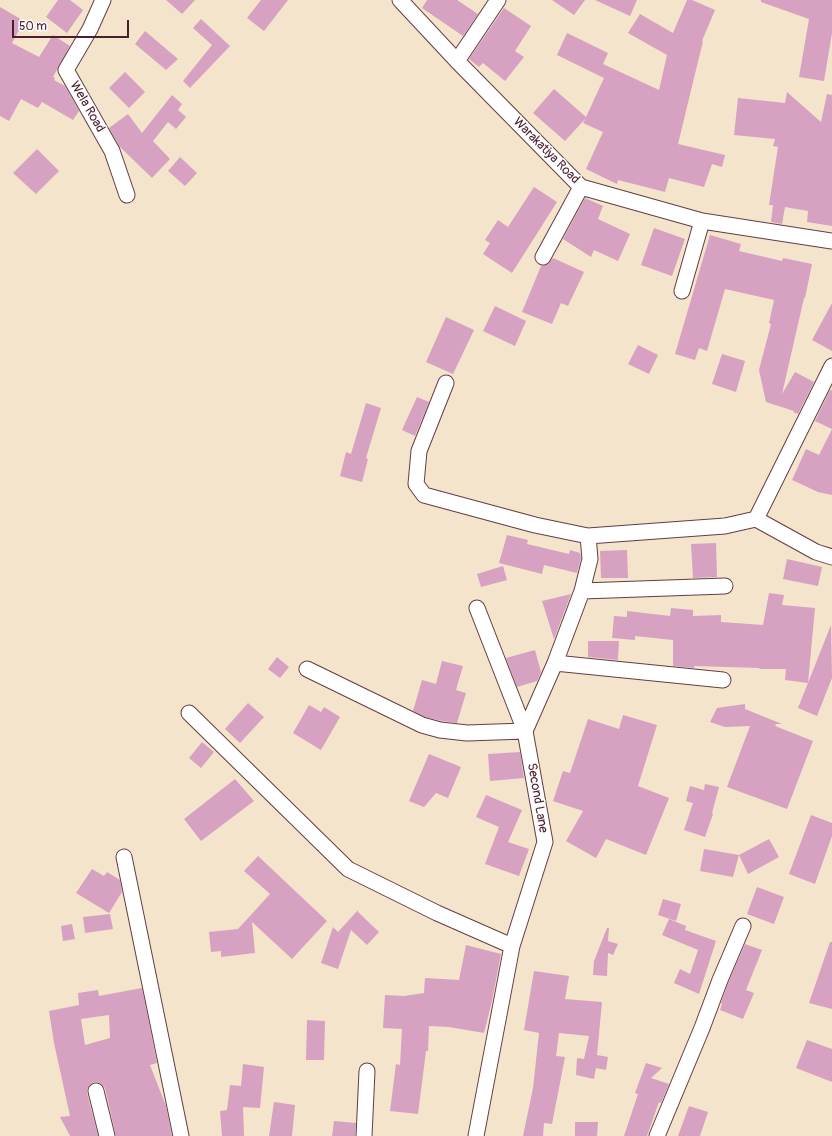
<!DOCTYPE html>
<style>
body{margin:0}
#map{position:relative;width:832px;height:1136px;overflow:hidden;background:#f4e4cc;font-family:Pangolin,sans-serif}
canvas{display:block}
.scale{position:absolute;left:12px;top:20px;width:117px;height:18px;box-sizing:border-box;border:2px solid #4a1f2b;border-top:0;padding-left:5px;font-size:12px;line-height:14px;white-space:nowrap;color:#4a1f2b;-webkit-text-stroke:3px #fff;paint-order:stroke}
</style>
<div id="map">
<canvas width="832" height="1136"></canvas>
<div class="scale">50 m</div>
</div>
<script>
const c = document.querySelector('canvas').getContext('2d');
c.lineJoin = 'round';
function paint(path, color) {
  c.fillStyle = color;
  c.fill(path, 'evenodd');
}
function poly(rows) {
  const path = new Path2D();
  for (const r of rows) {
    path.moveTo(r[0], r[1]);
    for (let i = 2; i < r.length; i += 2) path.lineTo(r[i], r[i + 1]);
  }
  return path;
}
function trace(path, color, width, dash) {
  c.strokeStyle = color;
  c.lineWidth = width;
  c.lineCap = dash ? 'butt' : 'round';
  c.setLineDash(dash || []);
  c.stroke(path);
}
function write(font, color, halo, rows, align = 'center') {
  c.font = font + ' Pangolin,sans-serif';
  c.lineWidth = 3;
  c.setLineDash([]);
  c.textBaseline = 'middle';
  c.strokeStyle = halo;
  c.fillStyle = color;
  for (const [text, x, y, turn = 0] of rows) {
    c.save();
    c.translate(x, y);
    c.rotate((+turn || 0) * Math.PI / 180);
    c.textAlign = isNaN(turn) ? turn : align;
    if (halo) c.strokeText(text, 0, 0);
    c.fillText(text, 0, 0);
    c.restore();
  }
}
paint(poly([
 [58,0,70,0,83,10,67,33,46,17],
 [166,0,195,0,182,14],
 [261,0,288,0,264,31,247,18],
 [427,0,457,0,478,14,463,36,422,8],
 [552,0,585,0,574,15],
 [595,0,637,0,630,16],
 [687,0,692,0,715,10,702,41,703,41,678,144,725,155,722,167,712,164,704,187,669,178,665,192,618,180,617,184,586,169,603,132,583,123,586,118,565,141,533,113,554,89,586,117,604,78,557,55,567,33,608,53,603,64,659,90,667,55,628,33,640,14,673,33],
 [761,0,832,0,832,33,824,81,799,77,809,19,761,2],
 [0,7,24,21,12,43,39,57,53,35,70,46,53,77,55,78,54,80,65,86,79,111,73,120,42,102,38,108,21,99,9,121,0,116],
 [504,8,531,26,515,51,524,57,505,81,483,63,479,67,469,59],
 [201,19,230,46,190,88,183,81,212,45,193,28],
 [145,31,178,59,166,70,135,44],
 [125,72,145,92,129,108,109,88],
 [787,92,821,122,827,94,832,95,832,226,807,222,808,211,785,207,782,224,771,222,773,205,769,205,778,147,773,146,775,139,734,135,738,98,785,103],
 [172,95,182,104,178,110,186,117,176,129,168,122,153,141,170,159,152,178,119,146,109,128,128,114,142,133],
 [37,149,59,171,36,194,13,173],
 [180,157,197,173,185,186,168,171],
 [534,187,557,202,512,273,483,254,490,243,485,240,498,220,508,227],
 [585,198,603,206,598,219,630,234,618,261,594,250,591,257,563,239],
 [654,228,685,239,672,276,641,265],
 [710,235,741,244,739,251,782,261,783,258,812,264,805,298,804,298,782,394,795,372,814,382,798,414,793,412,794,411,766,402,759,370,771,324,769,323,774,300,725,289,707,351,699,348,695,360,675,354],
 [553,258,584,272,568,306,561,303,552,324,522,312,541,266,548,264],
 [832,303,832,351,812,340],
 [495,306,526,321,515,346,483,331],
 [446,317,474,330,453,374,426,362],
 [638,345,658,355,649,374,628,364],
 [722,354,745,361,736,392,712,384],
 [830,390,832,390,832,495,818,492,792,480,806,449,819,455,832,429,815,421],
 [417,397,429,402,415,436,402,430],
 [366,403,381,408,366,458,368,459,362,482,340,476,346,452,351,454],
 [507,535,528,540,527,544,569,554,570,550,580,553,581,558,577,573,544,565,542,574,499,563],
 [716,543,717,577,693,578,691,544],
 [627,550,628,578,601,578,600,551],
 [787,559,822,567,818,586,783,579],
 [503,566,507,580,481,587,477,574],
 [769,593,784,595,782,605,815,608,808,683,785,680,786,669,759,669,760,668,694,666,694,668,673,666,673,640,635,636,635,640,612,638,614,616,627,617,627,611,670,616,671,608,693,610,693,616,721,615,721,622,763,625],
 [571,594,554,639,542,601],
 [831,625,832,678,817,716,798,708],
 [588,641,619,641,618,660,588,657],
 [535,650,541,672,537,681,517,687,506,658],
 [277,657,289,667,280,678,268,669],
 [442,661,463,666,456,690,466,693,457,723,442,721,425,717,413,711,422,680,436,684],
 [248,703,264,717,240,743,225,729],
 [745,704,745,709,782,724,776,724,775,726,813,741,787,809,727,787,750,726,725,727,710,722,717,708],
 [309,705,321,712,324,707,340,717,321,750,293,733],
 [623,715,657,725,638,786,669,798,646,855,606,839,596,858,566,841,583,811,553,801,563,771,570,773,588,719,619,729],
 [202,742,214,752,201,768,189,758],
 [520,752,524,778,490,781,488,754],
 [429,754,461,767,448,798,436,793,424,807,409,801],
 [235,779,254,801,201,841,184,819],
 [705,784,719,787,712,813,713,814,705,837,684,830,693,803,686,801,690,786,704,790],
 [486,795,522,810,508,842,529,849,519,876,485,864,499,827,476,817],
 [811,815,832,823,832,836,815,884,789,874],
 [769,839,779,857,748,874,739,855],
 [704,849,739,855,733,877,700,871],
 [258,856,327,921,292,959,252,922,255,953,221,957,221,951,211,952,209,932,238,929,270,894,244,871],
 [92,869,104,876,107,872,120,880,122,892,109,913,76,893],
 [757,887,784,897,774,924,747,914],
 [663,899,681,904,676,921,658,915],
 [358,910,358,912,379,932,367,945,351,930,338,969,321,963,333,927,338,932],
 [110,914,113,929,85,933,83,917],
 [669,919,686,926,685,930,716,941,699,994,674,983,680,969,690,974,698,950,662,935],
 [72,924,75,939,63,941,61,926],
 [607,928,609,928,608,941,618,944,613,955,608,953,607,976,593,975,594,961],
 [830,942,832,942,832,1009,809,1003],
 [745,944,762,950,746,990,754,993,743,1019,720,1010,722,1004,721,1003,728,983],
 [466,945,501,954,492,1001,484,1033,449,1027,429,1026,428,1051,426,1051,418,1114,390,1111,396,1064,400,1065,402,1029,383,1028,385,995,404,996,424,993,425,978,459,980],
 [534,971,569,976,565,999,602,1002,597,1055,608,1057,606,1070,596,1068,594,1079,576,1075,577,1058,584,1059,589,1036,559,1033,556,1056,565,1057,552,1124,544,1123,543,1136,523,1136,533,1088,539,1033,524,1030],
 [142,988,157,1063,150,1065,166,1106,172,1136,116,1136,105,1088,102,1085,98,1082,94,1082,90,1085,87,1089,87,1093,98,1136,70,1136,60,1117,70,1116,54,1043,49,1011,79,1005,78,993,98,990,99,996],
 [109,1015,110,1038,85,1045,81,1019],
 [307,1020,325,1021,324,1060,306,1060],
 [807,1040,832,1049,832,1082,796,1068],
 [646,1063,662,1068,651,1078,669,1084,661,1103,659,1102,647,1136,624,1136,638,1094,635,1093],
 [243,1064,264,1067,260,1108,243,1107,244,1136,222,1136,220,1111,227,1110,230,1085,241,1086],
 [274,1102,295,1105,292,1136,269,1136],
 [689,1106,708,1112,700,1136,678,1136],
 [334,1121,356,1123,355,1136,332,1136],
 [575,1122,598,1122,597,1136,575,1136]
]), '#d7a1c1');
const minor = poly([
 [103,0,90,29,66,70,112,151,127,195],
 [400,0,457,61,581,187,702,221,832,241],
 [457,61,498,0],
 [543,257,581,187],
 [682,291,702,221],
 [446,383,419,451,416,484,424,495,535,525,588,536,725,526,756,519,816,552,832,557],
 [756,519,832,366],
 [582,591,725,586],
 [555,663,723,680],
 [307,669,422,725,440,730,467,733,525,731,477,608],
 [189,713,348,869,437,913,512,946],
 [124,857,181,1136],
 [96,1091,107,1136],
 [364,1136,367,1071],
 [476,1136,512,946,545,842,525,731,555,663,582,591,590,559,588,536],
 [657,1136,702,1028,720,980,743,926]
]);
trace(minor, '#643d43', 17);
trace(minor, '#fff', 15);
write('13px', '#4a1f2b', '#fff', [
 ["Wela Road",87,107,60],
 ["Warakatiya Road",546,151,45],
 ["Second Lane",537,798,80]
]);
</script>
